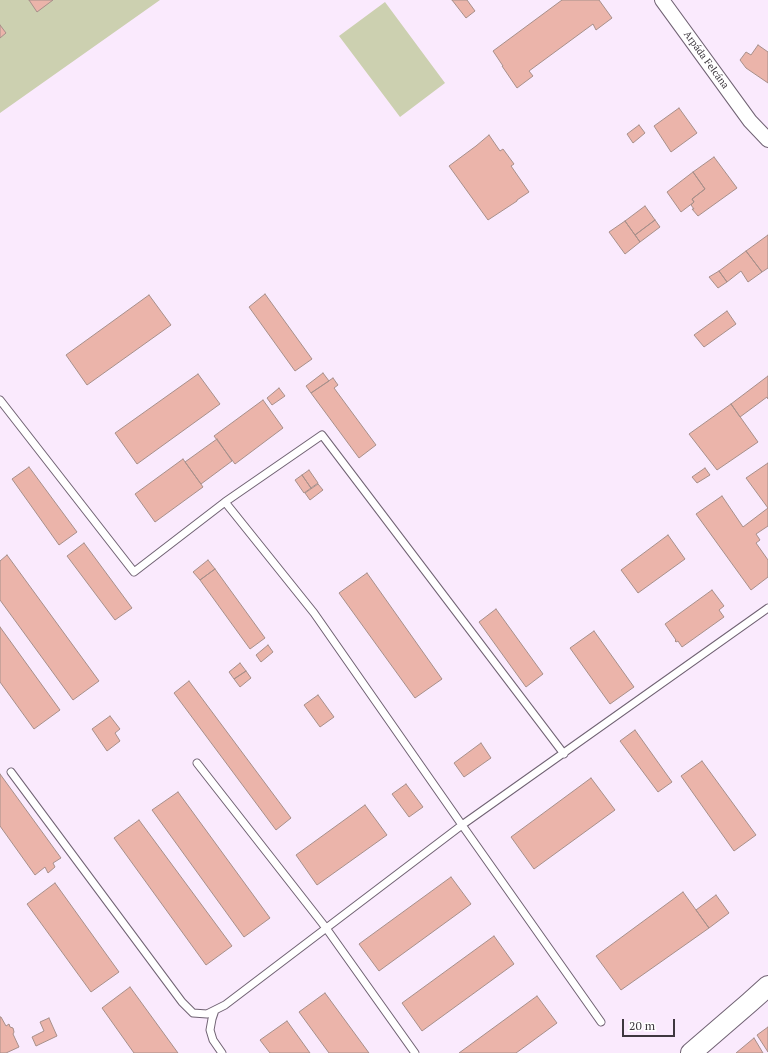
<!DOCTYPE html>
<meta charset="utf-8">
<style>
body{margin:0}
#map{position:relative;width:768px;height:1053px;overflow:hidden;background:#faeafd;font-family:"PT Serif",serif}
canvas{display:block}
.scale{position:absolute;left:622px;top:1019px;width:53px;height:18px;box-sizing:border-box;border:2px solid #3e383f;border-top:0;padding-left:5px;font-size:12px;line-height:14px;white-space:nowrap;color:#3e383f;-webkit-text-stroke:3px #fff;paint-order:stroke}
</style>
<div id="map">
<canvas width="768" height="1053"></canvas>
<div class="scale">20 m</div>
</div>
<script>
const c = document.querySelector('canvas').getContext('2d');
c.lineJoin = 'round';
function paint(path, color) {
  c.fillStyle = color;
  c.fill(path, 'evenodd');
}
function poly(rows) {
  const path = new Path2D();
  for (const r of rows) {
    path.moveTo(r[0], r[1]);
    for (let i = 2; i < r.length; i += 2) path.lineTo(r[i], r[i + 1]);
  }
  return path;
}
function trace(path, color, width, dash) {
  c.strokeStyle = color;
  c.lineWidth = width;
  c.lineCap = dash ? 'butt' : 'round';
  c.setLineDash(dash || []);
  c.stroke(path);
}
function write(font, color, halo, rows, align = 'center') {
  c.font = font + ' "PT Serif",serif';
  c.lineWidth = 3;
  c.setLineDash([]);
  c.textBaseline = 'middle';
  c.strokeStyle = halo;
  c.fillStyle = color;
  for (const [text, x, y, turn = 0] of rows) {
    c.save();
    c.translate(x, y);
    c.rotate((+turn || 0) * Math.PI / 180);
    c.textAlign = isNaN(turn) ? turn : align;
    if (halo) c.strokeText(text, 0, 0);
    c.fillText(text, 0, 0);
    c.restore();
  }
}
paint(poly([
 [0,0,160,0,0,113],
 [385,2,445,83,400,117,339,36]
]), '#ccd0b0');
const building = poly([
 [29,0,53,0,37,12,29,0],
 [452,0,467,0,475,11,466,18,452,0],
 [562,0,599,0,612,18,596,30,593,24,529,71,533,76,517,88,502,66,503,66,493,51,562,0],
 [0,25,6,33,0,38,0,25],
 [758,45,768,52,768,83,746,68,740,60,746,52,751,55,758,45],
 [679,108,697,133,671,152,654,126,679,108],
 [639,125,645,133,633,143,627,134,639,125],
 [489,135,500,151,503,149,514,164,511,166,529,192,517,200,517,201,488,220,449,166,476,146,489,135],
 [714,157,737,188,698,216,692,209,694,209,691,205,694,202,692,199,705,189,693,172,714,157],
 [693,172,705,189,692,199,694,202,681,212,667,192,693,172],
 [645,206,655,220,635,235,625,221,645,206],
 [655,220,660,227,640,242,635,235,655,220],
 [625,221,640,242,625,254,609,232,625,221],
 [768,235,768,268,762,272,746,251,768,235],
 [746,251,762,272,748,282,741,271,727,282,719,271,746,251],
 [719,271,727,282,718,288,709,277,719,271],
 [265,294,312,359,295,371,249,307,265,294],
 [149,295,171,325,87,385,66,355,149,295],
 [727,311,736,324,704,347,694,335,727,311],
 [323,373,329,381,311,393,306,386,323,373],
 [198,374,220,404,137,464,115,433,198,374],
 [768,376,768,399,767,397,740,417,731,404,768,376],
 [333,378,338,385,334,388,376,445,359,458,311,393,333,378],
 [279,388,285,396,272,405,267,398,279,388],
 [263,400,283,428,235,464,214,436,263,400],
 [731,404,758,442,717,470,689,434,731,404],
 [217,439,232,461,201,484,185,462,217,439],
 [183,459,203,487,155,522,135,494,183,459],
 [768,463,768,508,746,478,768,463],
 [29,467,77,532,59,545,12,479,29,467],
 [705,468,710,475,697,483,692,477,705,468],
 [309,470,318,483,311,488,302,475,309,470],
 [302,475,311,488,304,493,295,480,302,475],
 [318,484,323,490,310,500,305,493,318,484],
 [722,496,743,527,768,508,768,526,756,534,760,540,756,543,768,560,768,577,751,590,696,514,722,496],
 [668,535,685,559,638,593,621,570,668,535],
 [84,543,132,608,115,620,67,556,84,543],
 [7,555,99,681,73,700,0,600,0,561,7,555],
 [208,560,215,569,200,580,193,572,208,560],
 [215,569,265,638,250,649,200,580,215,569],
 [367,573,442,679,415,698,339,593,367,573],
 [712,590,724,606,719,610,724,617,682,647,678,641,676,642,675,641,676,640,665,624,712,590],
 [496,609,543,674,526,687,479,622,496,609],
 [0,627,60,710,34,729,0,682,0,627],
 [594,631,634,687,610,704,570,648,594,631],
 [268,645,273,652,261,662,256,655,268,645],
 [240,663,246,671,234,679,229,672,240,663],
 [246,671,251,678,240,687,234,679,246,671],
 [189,681,291,818,276,830,174,693,189,681],
 [318,695,334,717,320,727,304,705,318,695],
 [110,716,120,729,115,733,120,741,107,751,92,729,110,716],
 [635,730,672,782,658,792,620,741,635,730],
 [481,743,491,758,464,777,454,763,481,743],
 [702,761,756,835,734,851,681,776,702,761],
 [0,774,61,858,53,863,55,867,48,873,45,867,35,875,0,826,0,774],
 [591,778,615,810,534,869,511,837,591,778],
 [406,784,423,807,409,817,392,794,406,784],
 [178,792,270,918,244,937,152,810,178,792],
 [365,805,387,835,317,885,296,855,365,805],
 [139,820,232,946,206,965,114,838,139,820],
 [451,877,471,904,379,971,359,944,451,877],
 [55,883,119,972,91,992,27,904,55,883],
 [683,892,709,928,621,990,596,956,683,892],
 [716,895,729,913,709,928,696,910,716,895],
 [494,936,514,964,422,1031,402,1003,494,936],
 [130,987,178,1053,134,1053,102,1008,130,987],
 [325,993,369,1053,329,1053,299,1012,325,993],
 [537,996,557,1023,516,1053,459,1053,537,996],
 [0,1017,1,1017,6,1026,9,1024,10,1027,13,1028,14,1032,13,1034,19,1047,6,1053,0,1053,0,1017],
 [49,1018,57,1036,36,1046,32,1037,44,1031,40,1022,49,1018],
 [287,1021,310,1053,270,1053,260,1040,287,1021],
 [768,1027,768,1052,757,1035,768,1027],
 [754,1038,763,1053,736,1053,754,1038]
]);
paint(building, '#ebb4aa');
trace(building, '#a78f8a', 1);
const service = poly([
 [0,400,134,572,225,502,314,613,462,825,768,608],
 [225,502,322,435,564,754],
 [197,763,326,928,415,1053],
 [11,772,182,1002,193,1013,207,1014,225,1005,462,825,601,1022],
 [215,1010,212,1019,210,1030,213,1040,222,1053]
]);
const minor = poly([
 [662,0,750,121,768,140]
]);
const secondary = poly([
 [691,1053,749,1003,768,986]
]);
trace(service, '#706273', 9);
trace(minor, '#706273', 16);
trace(secondary, '#706273', 22);
trace(service, '#fff', 7);
trace(minor, '#fff', 14);
trace(secondary, '#fff', 20);
write('10px', '#3e383f', '#fff', [
 ["Arpáda Felcána",706,60,54]
]);
</script>
